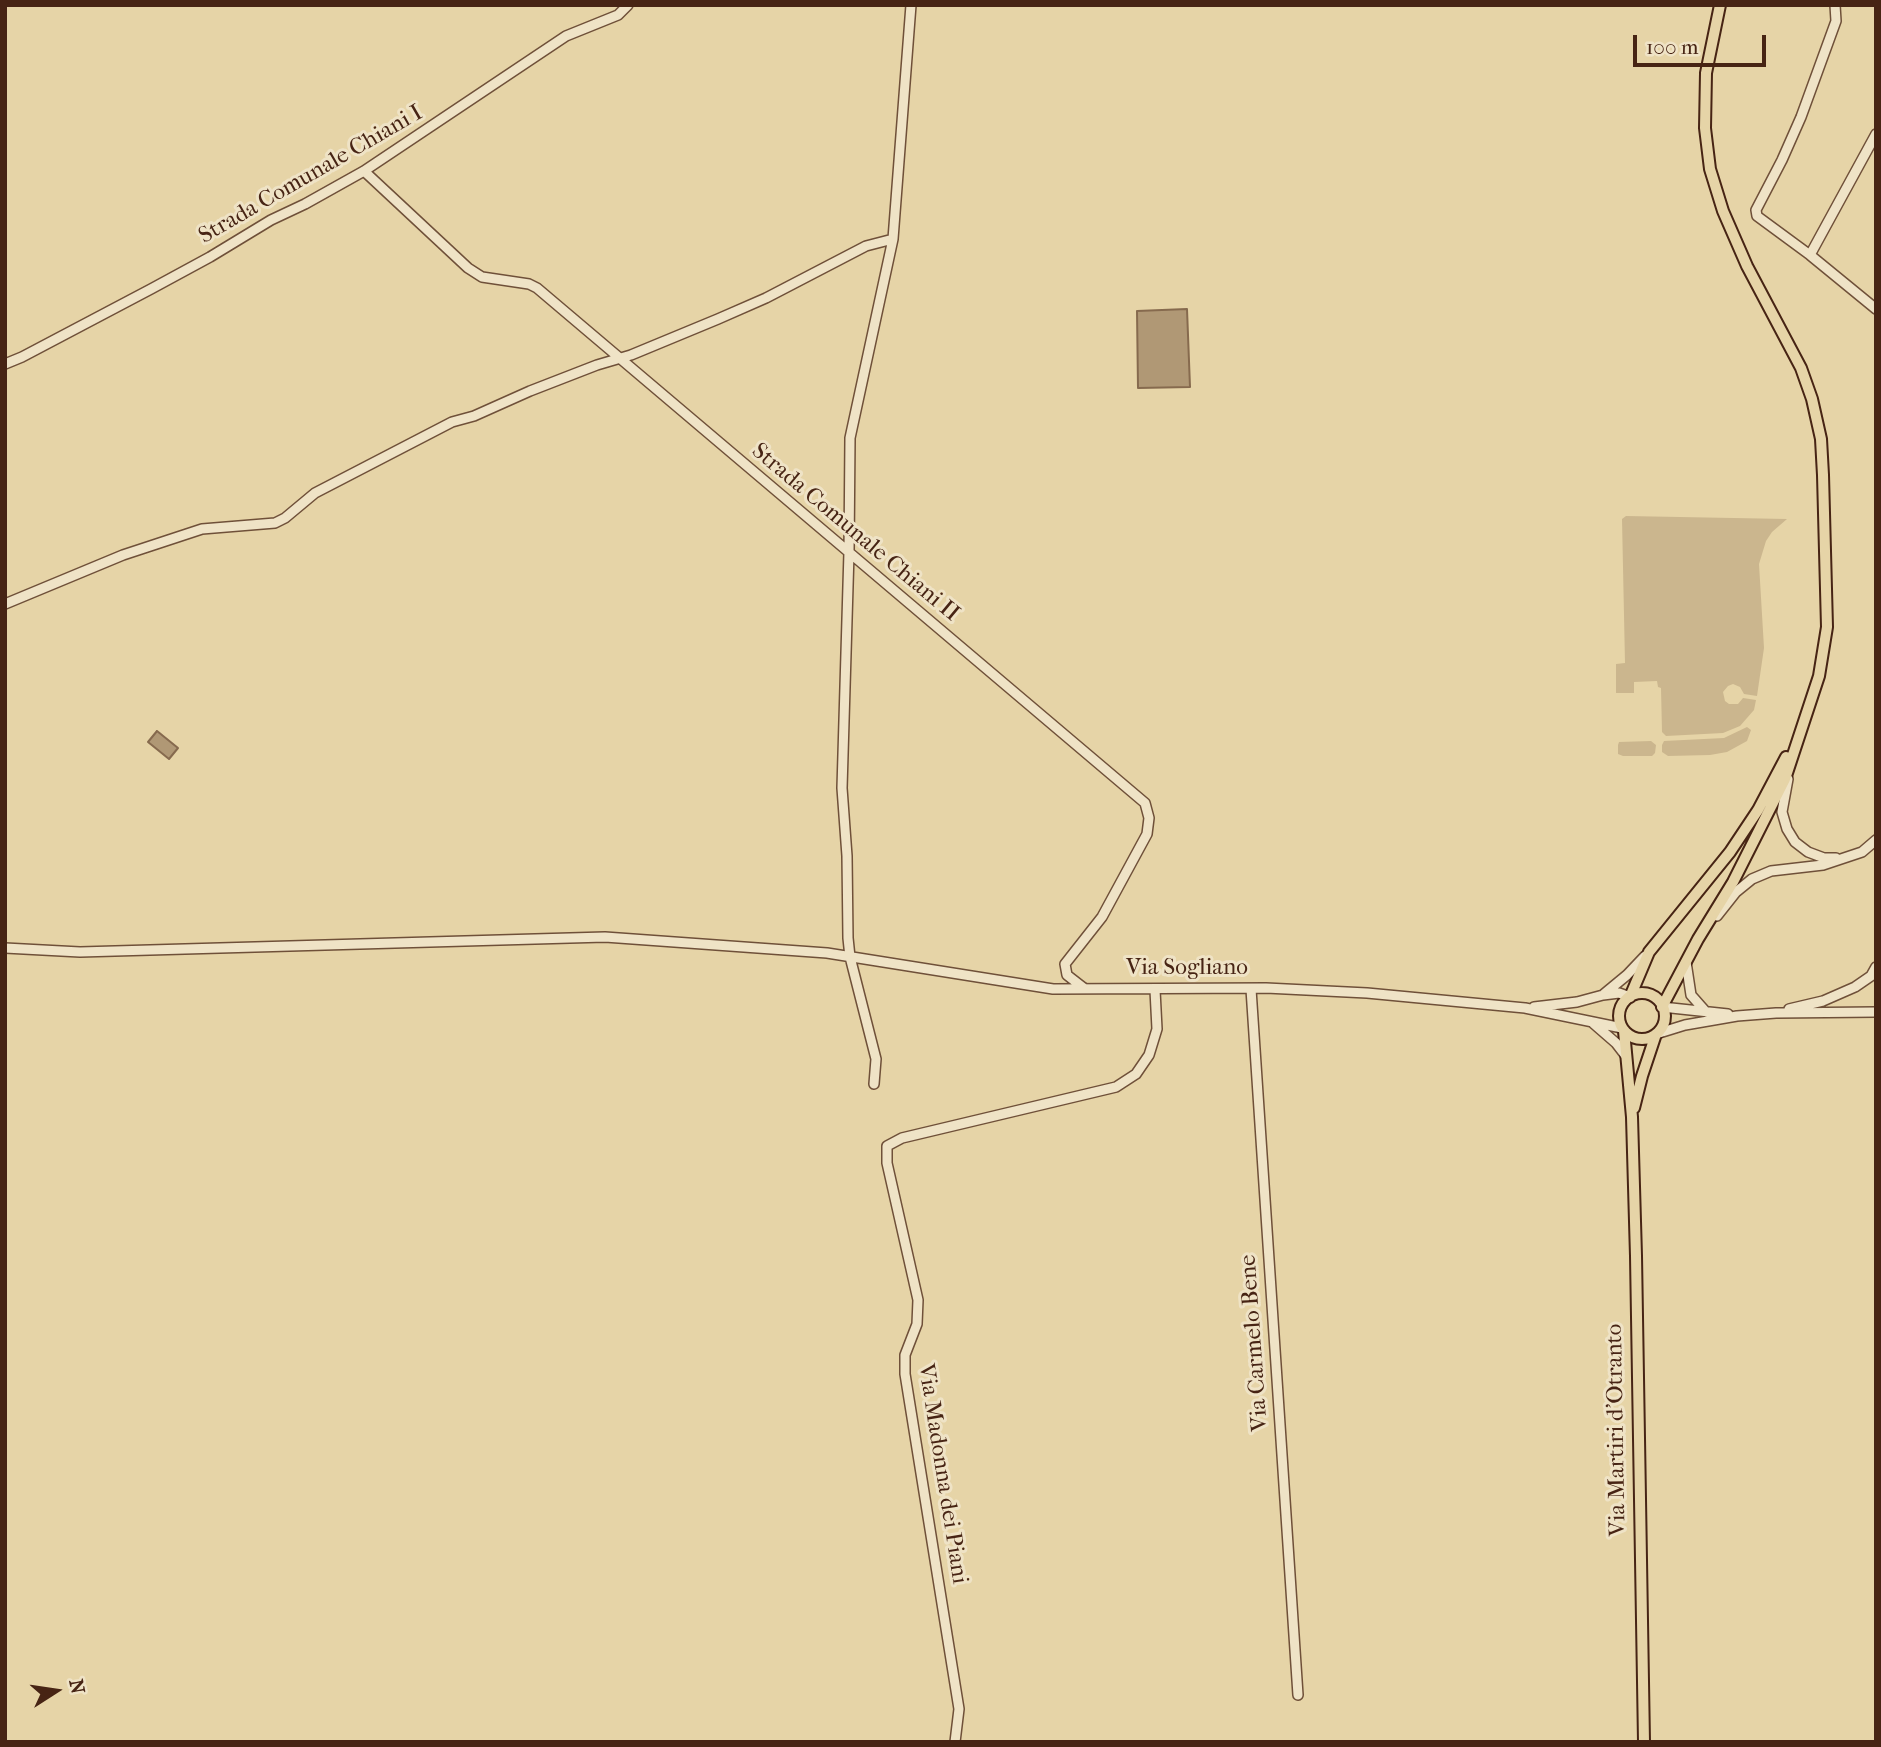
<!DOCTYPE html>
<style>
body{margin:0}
#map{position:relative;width:1881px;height:1747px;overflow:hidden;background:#e6d4a7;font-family:"IM FELL French Canon",serif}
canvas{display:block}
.frame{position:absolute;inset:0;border:7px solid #472414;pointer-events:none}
.north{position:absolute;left:21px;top:1656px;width:70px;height:70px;-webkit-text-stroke:5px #efe3c6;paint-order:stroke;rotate:78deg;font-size:19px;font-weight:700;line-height:28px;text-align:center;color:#472414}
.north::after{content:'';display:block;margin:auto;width:24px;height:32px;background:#472414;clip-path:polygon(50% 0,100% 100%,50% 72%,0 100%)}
.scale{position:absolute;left:1633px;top:35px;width:133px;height:32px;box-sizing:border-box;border:4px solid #472414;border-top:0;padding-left:9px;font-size:21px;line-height:24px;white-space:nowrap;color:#472414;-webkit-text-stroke:5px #efe3c6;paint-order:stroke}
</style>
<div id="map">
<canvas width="1881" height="1747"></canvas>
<div class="frame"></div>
<div class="north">N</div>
<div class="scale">100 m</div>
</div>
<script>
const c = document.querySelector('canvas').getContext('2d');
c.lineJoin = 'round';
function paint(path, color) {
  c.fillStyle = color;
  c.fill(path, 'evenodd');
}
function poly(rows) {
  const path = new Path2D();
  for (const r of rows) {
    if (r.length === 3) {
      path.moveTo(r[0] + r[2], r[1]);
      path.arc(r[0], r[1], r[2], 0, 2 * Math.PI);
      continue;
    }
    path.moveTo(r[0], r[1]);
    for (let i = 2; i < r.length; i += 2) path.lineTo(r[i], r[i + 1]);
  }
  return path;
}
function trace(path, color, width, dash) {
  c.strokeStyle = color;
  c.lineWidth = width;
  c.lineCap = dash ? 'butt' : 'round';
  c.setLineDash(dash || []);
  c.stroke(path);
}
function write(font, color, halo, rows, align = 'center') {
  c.font = font + ' "IM FELL French Canon",serif';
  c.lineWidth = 6;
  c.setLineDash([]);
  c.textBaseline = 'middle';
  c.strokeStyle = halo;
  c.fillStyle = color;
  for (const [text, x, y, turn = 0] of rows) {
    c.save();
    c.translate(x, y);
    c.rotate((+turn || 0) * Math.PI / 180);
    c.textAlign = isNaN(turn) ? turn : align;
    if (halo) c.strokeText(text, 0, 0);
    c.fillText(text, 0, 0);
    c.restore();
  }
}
paint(poly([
 [1626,516,1787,519,1772,532,1766,541,1759,564,1764,648,1757,696,1744,694,1740,687,1733,684,1728,686,1723,692,1725,701,1729,704,1738,704,1743,698,1756,700,1754,710,1740,726,1723,733,1666,736,1662,732,1661,688,1658,687,1657,681,1634,682,1634,693,1616,693,1616,664,1625,663,1622,519],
 [1747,727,1751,730,1747,741,1727,752,1710,755,1668,756,1662,752,1662,745,1664,741,1724,738],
 [1651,741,1656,745,1655,753,1652,756,1623,756,1618,754,1618,745,1619,742]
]), '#cbb68e');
const water = poly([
 [1187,309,1190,387,1138,388,1137,311,1187,309],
 [157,731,178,748,169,759,148,742,157,731]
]);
paint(water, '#b09875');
trace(water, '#866a4e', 2);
const minor = poly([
 [1835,5,1836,21,1801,117,1782,160,1756,210,1757,216,1810,255,1876,309],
 [364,171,468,268,482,277,529,284,537,288,1145,803,1149,818,1147,834,1102,917,1065,964,1067,975,1085,989],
 [1810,255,1876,134],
 [5,364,22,357,151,289,210,257,271,220,305,204,364,171,566,36,618,15,628,5],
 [5,604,123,555,202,529,275,523,285,518,315,493,452,422,474,416,530,391,597,365,631,355,718,319,766,298,866,246,893,239],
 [1788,779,1782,812,1787,829,1795,842,1808,852,1824,858,1836,858],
 [1717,916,1736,892,1752,879,1771,871,1823,865,1862,852,1876,840],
 [5,948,80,952,605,937,827,953,1053,989,1266,988,1367,993,1525,1008,1622,1028],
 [1686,962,1691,995,1706,1012],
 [1251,989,1298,1695],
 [1604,994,1627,975,1645,956],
 [1534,1007,1577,1002,1603,995,1619,993,1630,997],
 [1662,1007,1728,1014],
 [1789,1009,1823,1001,1855,987,1871,976,1876,967],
 [1593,1023,1616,1043,1626,1056],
 [1656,1034,1685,1025,1737,1016,1776,1013,1876,1012],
 [874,1084,876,1059,850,957,848,938,847,856,842,788,849,552,850,438,893,239,911,5],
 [955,1742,959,1709,905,1374,905,1355,917,1324,918,1300,887,1163,887,1146,902,1138,1116,1087,1136,1074,1149,1055,1157,1029,1155,990]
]);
const major = poly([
 [1642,1016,23],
 [1630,997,1649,952,1730,852,1758,810,1786,757],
 [1662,1007,1698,939,1733,882,1785,779,1819,676,1827,627,1823,475,1821,439,1812,399,1801,368,1747,266,1723,211,1710,169,1705,128,1706,73,1720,5],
 [1624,1031,1632,1117,1636,1256,1644,1742],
 [1634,1108,1642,1076,1656,1034]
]);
trace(minor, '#6f5039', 12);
trace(major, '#472414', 14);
trace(minor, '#efe3c6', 9);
trace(major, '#e6d4a7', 10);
write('23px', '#472414', '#efe3c6', [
 ["Strada Comunale Chiani I",311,175,-30],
 ["Strada Comunale Chiani II",855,533,40],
 ["Via Sogliano",1187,968],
 ["Via Carmelo Bene",1255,1343,-94],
 ["Via Martiri d'Otranto",1617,1430,-91],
 ["Via Madonna dei Piani",942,1474,81]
]);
</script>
